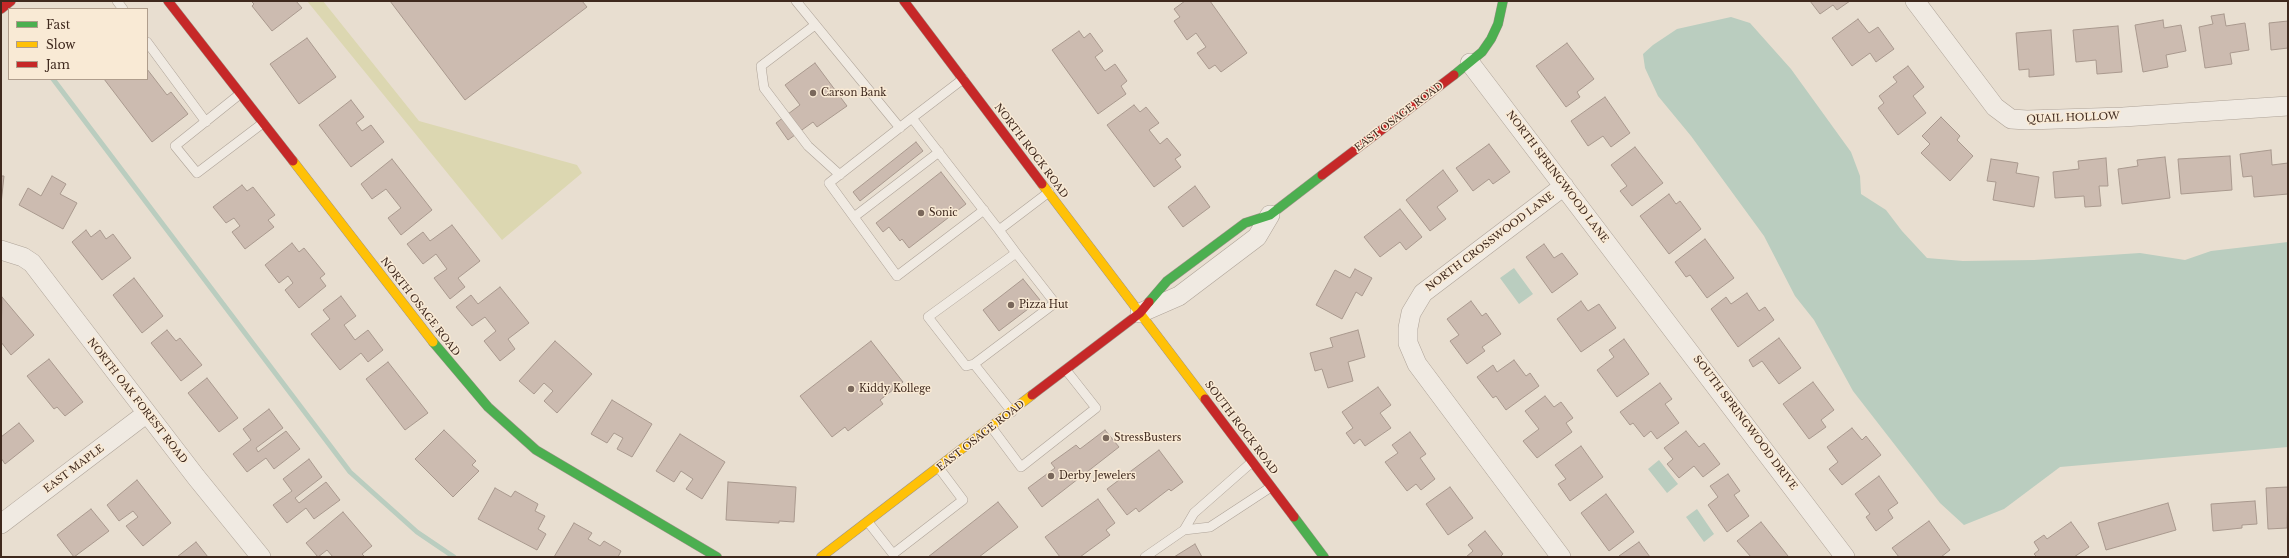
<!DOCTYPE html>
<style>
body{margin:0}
#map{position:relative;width:2289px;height:558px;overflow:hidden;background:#e8ded0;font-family:"Libre Baskerville",serif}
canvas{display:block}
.frame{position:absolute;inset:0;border:2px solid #3f291e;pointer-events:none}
.legend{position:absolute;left:8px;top:8px;width:140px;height:72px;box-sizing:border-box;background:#f9ead5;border:1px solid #af9d8c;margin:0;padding:5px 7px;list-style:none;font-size:12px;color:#3f291e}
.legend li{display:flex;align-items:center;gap:8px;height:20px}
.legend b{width:20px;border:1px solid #af9d8c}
</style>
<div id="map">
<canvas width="2289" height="558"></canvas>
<div class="frame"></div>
<ul class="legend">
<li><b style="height:5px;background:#4caf50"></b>Fast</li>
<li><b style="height:5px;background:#ffc107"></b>Slow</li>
<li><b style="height:5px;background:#c62828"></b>Jam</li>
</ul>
</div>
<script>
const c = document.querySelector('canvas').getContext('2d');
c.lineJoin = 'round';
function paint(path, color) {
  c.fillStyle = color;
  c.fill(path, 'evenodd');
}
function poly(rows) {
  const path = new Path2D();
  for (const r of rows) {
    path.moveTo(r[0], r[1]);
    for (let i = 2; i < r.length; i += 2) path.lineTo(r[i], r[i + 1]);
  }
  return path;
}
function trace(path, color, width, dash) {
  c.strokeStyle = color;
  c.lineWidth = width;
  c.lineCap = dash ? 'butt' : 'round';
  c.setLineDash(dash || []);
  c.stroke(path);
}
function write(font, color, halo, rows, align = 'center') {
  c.font = font + ' "Libre Baskerville",serif';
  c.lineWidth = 3;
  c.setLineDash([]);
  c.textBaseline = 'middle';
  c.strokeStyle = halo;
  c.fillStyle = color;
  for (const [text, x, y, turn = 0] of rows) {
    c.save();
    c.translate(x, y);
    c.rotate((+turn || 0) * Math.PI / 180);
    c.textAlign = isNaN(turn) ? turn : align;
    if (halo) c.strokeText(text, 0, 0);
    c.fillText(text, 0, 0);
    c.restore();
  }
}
paint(poly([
 [307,1,323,1,419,121,577,165,582,173,502,240]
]), '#dcd7b1');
paint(poly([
 [1731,17,1750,23,1791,69,1851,152,1860,176,1861,194,1886,210,1902,231,1927,258,1963,261,2034,260,2140,253,2185,260,2211,251,2288,242,2288,447,2060,467,2004,509,1964,525,1940,503,1853,391,1814,320,1795,296,1764,236,1691,136,1658,96,1645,68,1643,54,1653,45,1677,29],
 [1514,268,1533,294,1519,304,1500,278],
 [1659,460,1678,484,1667,493,1648,469],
 [1697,509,1714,534,1704,542,1686,517]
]), '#bacdbf');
trace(poly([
 [53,79,350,472,417,532,454,557]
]), '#bacdbf', 5);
const building = poly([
 [251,1,296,1,302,8,272,31,252,6,254,4,251,1],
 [390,1,582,1,587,7,465,100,390,1],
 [1185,1,1210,1,1247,53,1221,72,1215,65,1209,69,1197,53,1206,47,1196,33,1187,40,1174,21,1180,17,1174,9,1185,1],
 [1810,1,1850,1,1837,10,1833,5,1820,14,1810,1],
 [2224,14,2226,26,2245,23,2249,50,2230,53,2232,64,2205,68,2199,27,2213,24,2211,16,2224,14],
 [1858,19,1869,33,1878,27,1894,49,1876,62,1870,53,1852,66,1832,38,1858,19],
 [2163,20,2164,28,2181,25,2186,51,2166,55,2168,67,2143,72,2135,25,2163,20],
 [2288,21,2288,48,2271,50,2269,23,2288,21],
 [2118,26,2122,72,2097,74,2096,60,2076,62,2073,30,2118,26],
 [2051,30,2054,75,2029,77,2029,69,2019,70,2016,33,2051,30],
 [1079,31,1084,38,1090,33,1103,51,1095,57,1105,71,1115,64,1127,81,1121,86,1126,94,1098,114,1052,50,1079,31],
 [307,38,336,77,299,104,270,64,307,38],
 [1567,43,1594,79,1577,92,1580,97,1566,107,1536,66,1567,43],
 [815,63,847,106,817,127,813,122,788,140,776,123,800,105,785,85,815,63],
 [1908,66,1924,87,1913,96,1926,113,1898,135,1878,108,1884,103,1879,96,1897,82,1893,77,1908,66],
 [147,69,167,95,171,92,188,114,152,142,104,79,147,79,147,69],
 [1605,97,1630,133,1611,147,1603,136,1588,146,1571,121,1605,97],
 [351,100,364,117,356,123,362,131,371,125,384,142,351,167,319,125,351,100],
 [1134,105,1140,112,1146,107,1159,123,1149,130,1160,144,1167,138,1181,155,1175,159,1181,167,1154,187,1107,125,1134,105],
 [1941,117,1960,136,1957,140,1973,156,1950,181,1921,153,1930,144,1922,136,1941,117],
 [916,142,923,151,860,201,853,192,916,142],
 [1489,144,1510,172,1493,184,1489,179,1473,191,1456,168,1489,144],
 [1635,147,1663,183,1632,206,1620,191,1627,186,1611,165,1635,147],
 [2271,150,2272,165,2288,163,2288,194,2254,197,2252,176,2243,177,2240,154,2271,150],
 [2230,156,2232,190,2181,194,2178,159,2230,156],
 [2165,157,2170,198,2122,204,2118,169,2138,166,2137,160,2165,157],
 [2106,158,2108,186,2099,186,2101,206,2085,207,2084,196,2055,198,2053,172,2079,169,2078,161,2106,158],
 [392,159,432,210,401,235,388,218,401,208,386,189,372,199,361,184,392,159],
 [1991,159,2018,163,2016,173,2039,177,2034,207,1993,200,1996,182,1987,181,1991,159],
 [1443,170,1458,191,1437,207,1446,219,1430,231,1406,200,1443,170],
 [941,172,966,204,909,248,902,239,900,241,889,227,883,232,876,223,941,172],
 [1,176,4,176,1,204,1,176],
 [52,176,66,184,60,194,77,203,63,229,19,205,28,188,41,196,52,176],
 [242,185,247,191,253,187,275,215,268,220,274,227,245,249,232,232,240,226,234,218,226,223,213,207,242,185],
 [1195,186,1210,207,1183,227,1168,207,1195,186],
 [1669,194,1676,204,1680,201,1701,229,1669,254,1640,216,1669,194],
 [1400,209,1422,237,1406,250,1400,242,1380,257,1364,237,1400,209],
 [452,225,480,261,458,278,465,287,450,299,434,278,447,269,436,254,423,264,407,244,423,232,430,241,452,225],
 [86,230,91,237,100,230,106,239,113,234,131,258,102,280,72,242,86,230],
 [1705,239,1734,278,1707,298,1690,275,1686,277,1675,262,1705,239],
 [292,243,299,252,304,248,325,274,320,278,326,286,299,308,285,290,293,283,288,276,279,283,265,265,292,243],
 [1544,244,1554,258,1562,253,1578,274,1552,293,1526,257,1544,244],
 [1355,269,1372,278,1362,296,1356,292,1342,319,1316,305,1335,270,1350,278,1355,269],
 [134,278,163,316,142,333,113,295,134,278],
 [1023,279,1040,300,999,331,983,310,1023,279],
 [500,287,529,323,508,339,515,349,500,361,484,341,496,331,485,317,472,326,456,307,471,295,478,304,500,287],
 [1747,293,1759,311,1765,307,1774,320,1738,347,1711,309,1726,297,1731,304,1747,293],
 [341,296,356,316,344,325,355,340,368,330,383,350,368,362,361,353,340,370,311,334,330,319,323,310,341,296],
 [2,297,34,335,11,355,1,342,2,297],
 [1471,301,1482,316,1486,313,1501,334,1482,347,1485,351,1467,364,1450,341,1459,335,1447,319,1471,301],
 [1581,301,1588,311,1599,304,1616,328,1581,352,1557,319,1581,301],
 [167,330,176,341,180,338,202,365,181,381,151,343,167,330],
 [1358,330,1365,357,1348,362,1353,381,1328,388,1322,369,1315,371,1310,353,1333,347,1330,338,1358,330],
 [1779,338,1801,368,1779,384,1762,361,1753,367,1749,360,1779,338],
 [1624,339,1649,374,1617,397,1597,370,1614,357,1609,350,1624,339],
 [555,341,592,374,557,413,544,401,553,391,544,383,534,394,519,381,555,341],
 [871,341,903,382,880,400,883,404,848,431,845,427,832,437,800,396,871,341],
 [49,359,83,402,65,416,57,407,54,409,27,376,49,359],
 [1514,360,1526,376,1530,373,1539,386,1506,410,1496,396,1493,398,1477,377,1493,365,1497,372,1514,360],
 [388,362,428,413,405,430,366,379,388,362],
 [207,378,238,418,219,432,188,393,207,378],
 [1813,382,1834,410,1821,420,1826,427,1809,439,1783,404,1813,382],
 [1660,383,1672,399,1665,404,1679,423,1657,439,1651,431,1644,437,1633,423,1630,425,1620,412,1660,383],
 [1378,387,1391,405,1380,413,1391,428,1365,446,1360,439,1354,444,1346,433,1353,428,1342,412,1378,387],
 [1545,396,1554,407,1561,402,1573,418,1566,423,1572,432,1537,458,1523,441,1539,429,1525,411,1545,396],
 [612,400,652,424,632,457,617,449,623,438,614,433,607,443,591,434,612,400],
 [269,409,283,428,256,448,258,452,286,431,300,449,274,469,266,458,247,472,233,454,251,440,243,429,269,409],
 [19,423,34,441,5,464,1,458,1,437,19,423],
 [1852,428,1862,440,1866,436,1881,455,1842,485,1829,469,1838,462,1827,447,1852,428],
 [444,430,476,461,472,465,479,471,453,497,415,459,444,430],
 [1105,430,1119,447,1042,507,1028,488,1055,468,1051,463,1076,445,1080,449,1105,430],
 [1686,431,1699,447,1704,443,1720,464,1703,477,1694,466,1679,478,1667,464,1673,459,1664,448,1686,431],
 [1410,432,1426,454,1420,458,1435,479,1421,490,1416,484,1407,491,1385,462,1398,453,1392,445,1410,432],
 [680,434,725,462,702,499,686,489,693,479,681,471,674,482,656,471,680,434],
 [1581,446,1603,477,1570,501,1558,484,1566,479,1555,465,1581,446],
 [1159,450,1183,482,1171,491,1169,489,1139,512,1136,508,1127,515,1107,489,1159,450],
 [309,459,322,477,295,498,299,503,326,482,340,500,314,519,306,508,287,523,273,505,292,491,283,479,309,459],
 [1728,474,1740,491,1734,495,1749,516,1727,532,1708,505,1718,497,1710,486,1728,474],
 [1879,476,1898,503,1888,510,1893,518,1876,531,1866,517,1870,514,1855,494,1879,476],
 [137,480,171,523,143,546,126,526,138,517,133,511,119,521,107,505,137,480],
 [728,482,796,487,794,522,779,521,779,523,726,520,728,482],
 [1450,487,1473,518,1448,535,1426,504,1450,487],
 [2288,487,2287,528,2268,529,2266,488,2288,487],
 [495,488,511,497,515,491,538,504,535,511,545,516,538,529,546,534,537,550,478,519,495,488],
 [1606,494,1634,532,1609,551,1581,513,1606,494],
 [1098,499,1115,523,1106,530,1110,535,1080,557,1060,557,1045,537,1098,499],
 [2255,501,2257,524,2242,525,2242,528,2213,531,2211,504,2255,501],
 [998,502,1018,527,979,557,928,557,998,502],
 [2168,503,2176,530,2106,550,2098,523,2168,503],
 [91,509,109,531,74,557,57,535,91,509],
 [343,512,372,546,362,554,365,557,333,557,327,550,318,557,306,543,343,512],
 [1929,521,1950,550,1941,557,1899,557,1892,548,1929,521],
 [1761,522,1788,556,1787,557,1751,557,1737,541,1761,522],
 [2071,522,2089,547,2074,557,2037,557,2034,554,2039,550,2034,542,2044,535,2047,539,2071,522],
 [574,523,592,533,588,539,600,546,604,541,621,551,618,557,554,557,574,523],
 [1485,531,1503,554,1500,557,1466,557,1473,551,1468,545,1485,531],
 [196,542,208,557,177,557,196,542],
 [1639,542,1650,557,1619,557,1619,556,1639,542],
 [1195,544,1202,557,1174,557,1195,544]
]);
paint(building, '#ccbbb0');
trace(building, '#a9998e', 1);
const lane = poly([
 [117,1,123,9],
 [796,1,900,128],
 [815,25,761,66,764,88,808,146,840,175],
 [147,42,206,122],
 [963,79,912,118,999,230],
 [240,94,175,146,197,173,263,123],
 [912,118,829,183,897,276,984,210],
 [854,217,939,152],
 [974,364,1055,303,1016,253],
 [1012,412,974,364,966,366,928,317,1016,253,999,230,1049,192],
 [992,428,1021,467,1096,408,1066,370],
 [1252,462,1194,513,1184,530,1210,527,1271,487],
 [868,522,893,554,963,500,939,468],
 [1145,557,1184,530]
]);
const street = poly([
 [1915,1,1995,107,2011,119,2027,120,2123,117,2288,106],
 [1470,63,1845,557],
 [1,250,23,257,32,263,196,477,261,557],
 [1140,313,1179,296,1257,237,1270,215],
 [1,524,147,413],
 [1561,557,1417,364,1408,343,1408,328,1411,313,1423,293,1564,186]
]);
const fast = poly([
 [1454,75,1482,52,1491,39,1498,24,1503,1],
 [1149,302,1167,281,1245,223,1270,215,1322,175],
 [433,342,488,407,536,450,717,557],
 [1294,517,1324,557]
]);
const slow = poly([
 [293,161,433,342],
 [1042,184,1205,399],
 [821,557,1032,395]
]);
const jam = poly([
 [168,1,293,161],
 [904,1,1042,184],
 [1,9,11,1],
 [1322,175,1454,75],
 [1032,395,1140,313,1149,302],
 [1205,399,1294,517]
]);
trace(lane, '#aea398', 10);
trace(street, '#aea398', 20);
trace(fast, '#9d9388', 10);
trace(slow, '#9d9388', 10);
trace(jam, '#9d9388', 10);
trace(lane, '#f0eae2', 9);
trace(street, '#f0eae2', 19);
trace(fast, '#4caf50', 9);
trace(slow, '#ffc107', 9);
trace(jam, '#c62828', 9);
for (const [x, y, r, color] of [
 [813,93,4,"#7a685c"],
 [921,213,4,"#7a685c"],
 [1011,305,4,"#7a685c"],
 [851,389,4,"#7a685c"],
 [1106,438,4,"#7a685c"],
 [1051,476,4,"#7a685c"]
]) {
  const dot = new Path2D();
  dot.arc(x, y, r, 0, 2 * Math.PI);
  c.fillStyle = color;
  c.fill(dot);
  trace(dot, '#f9ead5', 1.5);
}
write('10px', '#3f291e', '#f9ead5', [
 ["Carson Bank",821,93],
 ["Sonic",929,213],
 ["Pizza Hut",1019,305],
 ["Kiddy Kollege",859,389],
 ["StressBusters",1114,438],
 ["Derby Jewelers",1059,476]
], 'left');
write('10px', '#3f291e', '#f9ead5', [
 ["EAST OSAGE ROAD",1399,117,-37],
 ["QUAIL HOLLOW",2073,118,-2],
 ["NORTH ROCK ROAD",1031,151,53],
 ["NORTH SPRINGWOOD LANE",1557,177,53],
 ["NORTH CROSSWOOD LANE",1490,242,-37],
 ["NORTH OSAGE ROAD",420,307,52],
 ["NORTH OAK FOREST ROAD",137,401,52],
 ["SOUTH SPRINGWOOD DRIVE",1745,423,53],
 ["SOUTH ROCK ROAD",1241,428,53],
 ["EAST OSAGE ROAD",981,436,-38],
 ["EAST MAPLE",74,469,-37]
]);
</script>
